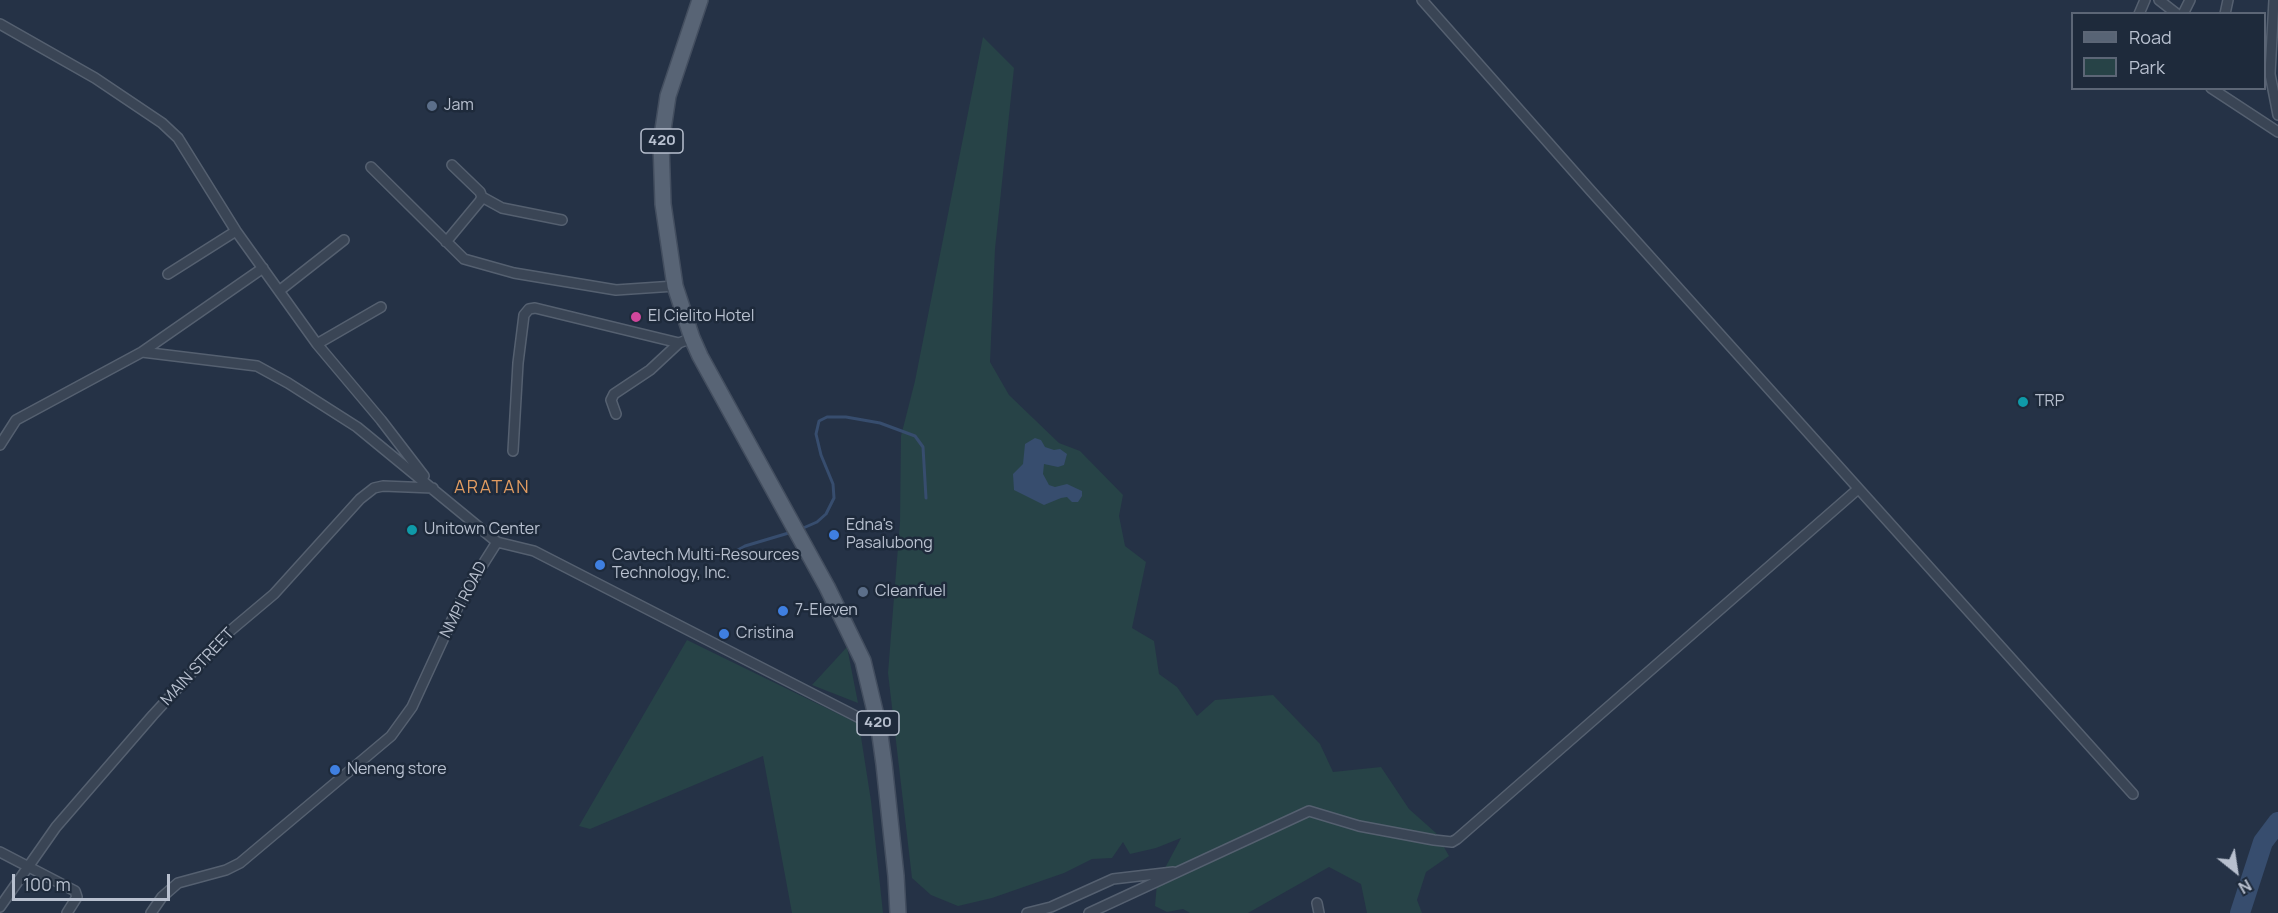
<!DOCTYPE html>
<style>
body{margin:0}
#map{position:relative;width:2278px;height:913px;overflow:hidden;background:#253246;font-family:Manrope,sans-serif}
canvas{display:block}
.legend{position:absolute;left:2071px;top:12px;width:195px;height:78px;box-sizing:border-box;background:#1e2a3b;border:2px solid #5c6676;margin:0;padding:8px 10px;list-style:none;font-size:18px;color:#b8c0cf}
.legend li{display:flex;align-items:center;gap:12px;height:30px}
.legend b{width:30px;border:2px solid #5c6676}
.north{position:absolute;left:2206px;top:841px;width:60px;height:60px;-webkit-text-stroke:4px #1e2a3b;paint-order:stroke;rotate:150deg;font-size:16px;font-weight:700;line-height:24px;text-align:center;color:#b8c0cf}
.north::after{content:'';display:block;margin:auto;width:21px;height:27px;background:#b8c0cf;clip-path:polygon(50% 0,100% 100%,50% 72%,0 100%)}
.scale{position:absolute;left:12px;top:874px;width:158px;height:27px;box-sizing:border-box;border:3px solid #b8c0cf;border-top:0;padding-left:8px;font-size:18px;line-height:21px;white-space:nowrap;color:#b8c0cf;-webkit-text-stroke:4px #1e2a3b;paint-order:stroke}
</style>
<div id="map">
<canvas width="2278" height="913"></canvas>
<ul class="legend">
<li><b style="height:8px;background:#586475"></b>Road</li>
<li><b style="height:16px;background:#274347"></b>Park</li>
</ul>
<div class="north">N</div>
<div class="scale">100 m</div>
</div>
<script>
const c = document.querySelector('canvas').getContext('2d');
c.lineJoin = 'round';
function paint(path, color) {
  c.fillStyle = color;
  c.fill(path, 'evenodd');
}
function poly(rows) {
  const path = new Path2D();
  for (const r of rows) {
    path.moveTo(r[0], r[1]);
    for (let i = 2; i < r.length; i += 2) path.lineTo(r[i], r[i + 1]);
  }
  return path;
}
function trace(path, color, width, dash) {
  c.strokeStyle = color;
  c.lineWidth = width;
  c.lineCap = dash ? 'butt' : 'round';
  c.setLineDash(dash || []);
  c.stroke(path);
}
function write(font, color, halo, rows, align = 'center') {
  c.font = font + ' Manrope,sans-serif';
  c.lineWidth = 5;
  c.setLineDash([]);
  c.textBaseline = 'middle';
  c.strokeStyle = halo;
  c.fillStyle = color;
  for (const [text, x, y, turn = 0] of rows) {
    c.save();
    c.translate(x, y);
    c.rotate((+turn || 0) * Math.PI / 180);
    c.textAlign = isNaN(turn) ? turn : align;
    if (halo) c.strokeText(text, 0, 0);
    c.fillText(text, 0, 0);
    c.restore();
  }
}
paint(poly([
 [983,37,1014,68,995,249,990,362,1009,395,1059,443,1080,451,1123,495,1119,516,1125,546,1146,562,1132,628,1154,641,1159,674,1177,687,1197,716,1215,700,1273,695,1320,744,1333,772,1381,767,1409,809,1436,833,1449,856,1426,872,1417,900,1422,913,1367,913,1361,884,1329,867,1248,913,1190,913,1183,909,1167,912,1155,906,1157,883,1181,838,1156,848,1130,854,1123,842,1112,858,1092,859,1064,873,992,898,958,906,931,895,912,878,888,673,900,522,901,436,915,381],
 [687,640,859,724,871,801,883,913,792,913,763,756,590,829,579,826],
 [847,647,858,703,812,685]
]), '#274347');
paint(poly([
 [1035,438,1041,440,1045,447,1054,450,1060,449,1067,454,1064,465,1058,467,1044,464,1043,474,1049,485,1055,487,1067,484,1082,491,1082,496,1078,502,1072,502,1067,497,1061,498,1044,505,1014,490,1013,474,1023,464,1025,444]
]), '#374d6e');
trace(poly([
 [801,529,817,522,826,514,834,498,833,484,821,455,816,434,819,421,827,417,846,417,880,423,915,436,923,447,926,498],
 [725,557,745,546,792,532]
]), '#374d6e', 3);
trace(poly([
 [2240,913,2263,842,2278,822]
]), '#374d6e', 20);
const street = poly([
 [1422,0,1591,191,2133,794],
 [2159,0,2177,14],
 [2274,0,2270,74,2278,115],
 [2139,14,2145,0],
 [2183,14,2190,0],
 [2225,14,2228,0],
 [0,24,95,78,162,123,178,138,236,231,317,344,381,420,424,476],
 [2211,88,2278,132],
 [371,167,464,259,514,273,616,290,675,286],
 [482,197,502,208,562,220],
 [446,242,480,201,482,197,480,192,452,165],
 [168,274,236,231],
 [279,291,344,240],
 [317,344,381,307],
 [142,352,257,366,288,383,357,427,497,542,534,551,879,728],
 [616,414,611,400,614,394,650,370,679,343],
 [0,445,16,420,142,352,263,268],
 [513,451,518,363,524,315,529,309,535,308,679,343,692,338],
 [0,852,75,891,77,897,67,913],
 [1317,903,1319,913],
 [0,907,56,827,153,715,230,631,274,594,360,499,374,488,383,486,433,488],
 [151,913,162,897,178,883,226,870,240,863,391,736,412,707,463,596,497,542],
 [1027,913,1051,907,1113,879,1173,872],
 [1089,913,1309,811,1359,826,1434,840,1452,842,1457,839,1858,489]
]);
const primary = poly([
 [700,0,668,96,661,143,663,204,675,286,692,338,700,356,827,587,863,661,879,728,884,764,896,876,898,913]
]);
trace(street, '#556070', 12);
trace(primary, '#434e5f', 18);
trace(street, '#3a4555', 9);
trace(primary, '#586475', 15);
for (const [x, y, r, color] of [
 [432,106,6,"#5c6f8a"],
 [636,317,6,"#d1479c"],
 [2023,402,6,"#0f9aa8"],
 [412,530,6,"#0f9aa8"],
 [834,535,6,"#3f7fe0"],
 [600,565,6,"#3f7fe0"],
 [863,592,6,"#5c6f8a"],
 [783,611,6,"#3f7fe0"],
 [724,634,6,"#3f7fe0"],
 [335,770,6,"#3f7fe0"]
]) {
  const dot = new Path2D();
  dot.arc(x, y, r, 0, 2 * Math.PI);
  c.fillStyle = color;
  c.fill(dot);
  trace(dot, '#1e2a3b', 2);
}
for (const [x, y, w] of [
 [662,141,42],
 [878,723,42]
]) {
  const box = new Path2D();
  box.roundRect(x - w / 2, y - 12, w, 24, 4.5);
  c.fillStyle = '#1e2a3b';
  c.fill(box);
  trace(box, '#b8c0cf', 1.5);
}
write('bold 15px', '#b8c0cf', null, [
 ["420",662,141],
 ["420",878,723]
]);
write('16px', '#b8c0cf', '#1e2a3b', [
 ["Jam",444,106],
 ["El Cielito Hotel",648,317],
 ["TRP",2035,402],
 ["Edna's",846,526],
 ["Pasalubong",846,544],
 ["Unitown Center",424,530],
 ["Cavtech Multi-Resources",612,556],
 ["Technology, Inc.",612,574],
 ["Cleanfuel",875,592],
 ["7-Eleven",795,611],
 ["Cristina",736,634],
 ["Neneng store",347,770]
], 'left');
write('16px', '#b8c0cf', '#1e2a3b', [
 ["NMPI ROAD",464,600,-63],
 ["MAIN STREET",198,667,-47]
]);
c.letterSpacing = '1.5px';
write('18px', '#e09b61', '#1e2a3b', [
 ["ARATAN",492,488]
]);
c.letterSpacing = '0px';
</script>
